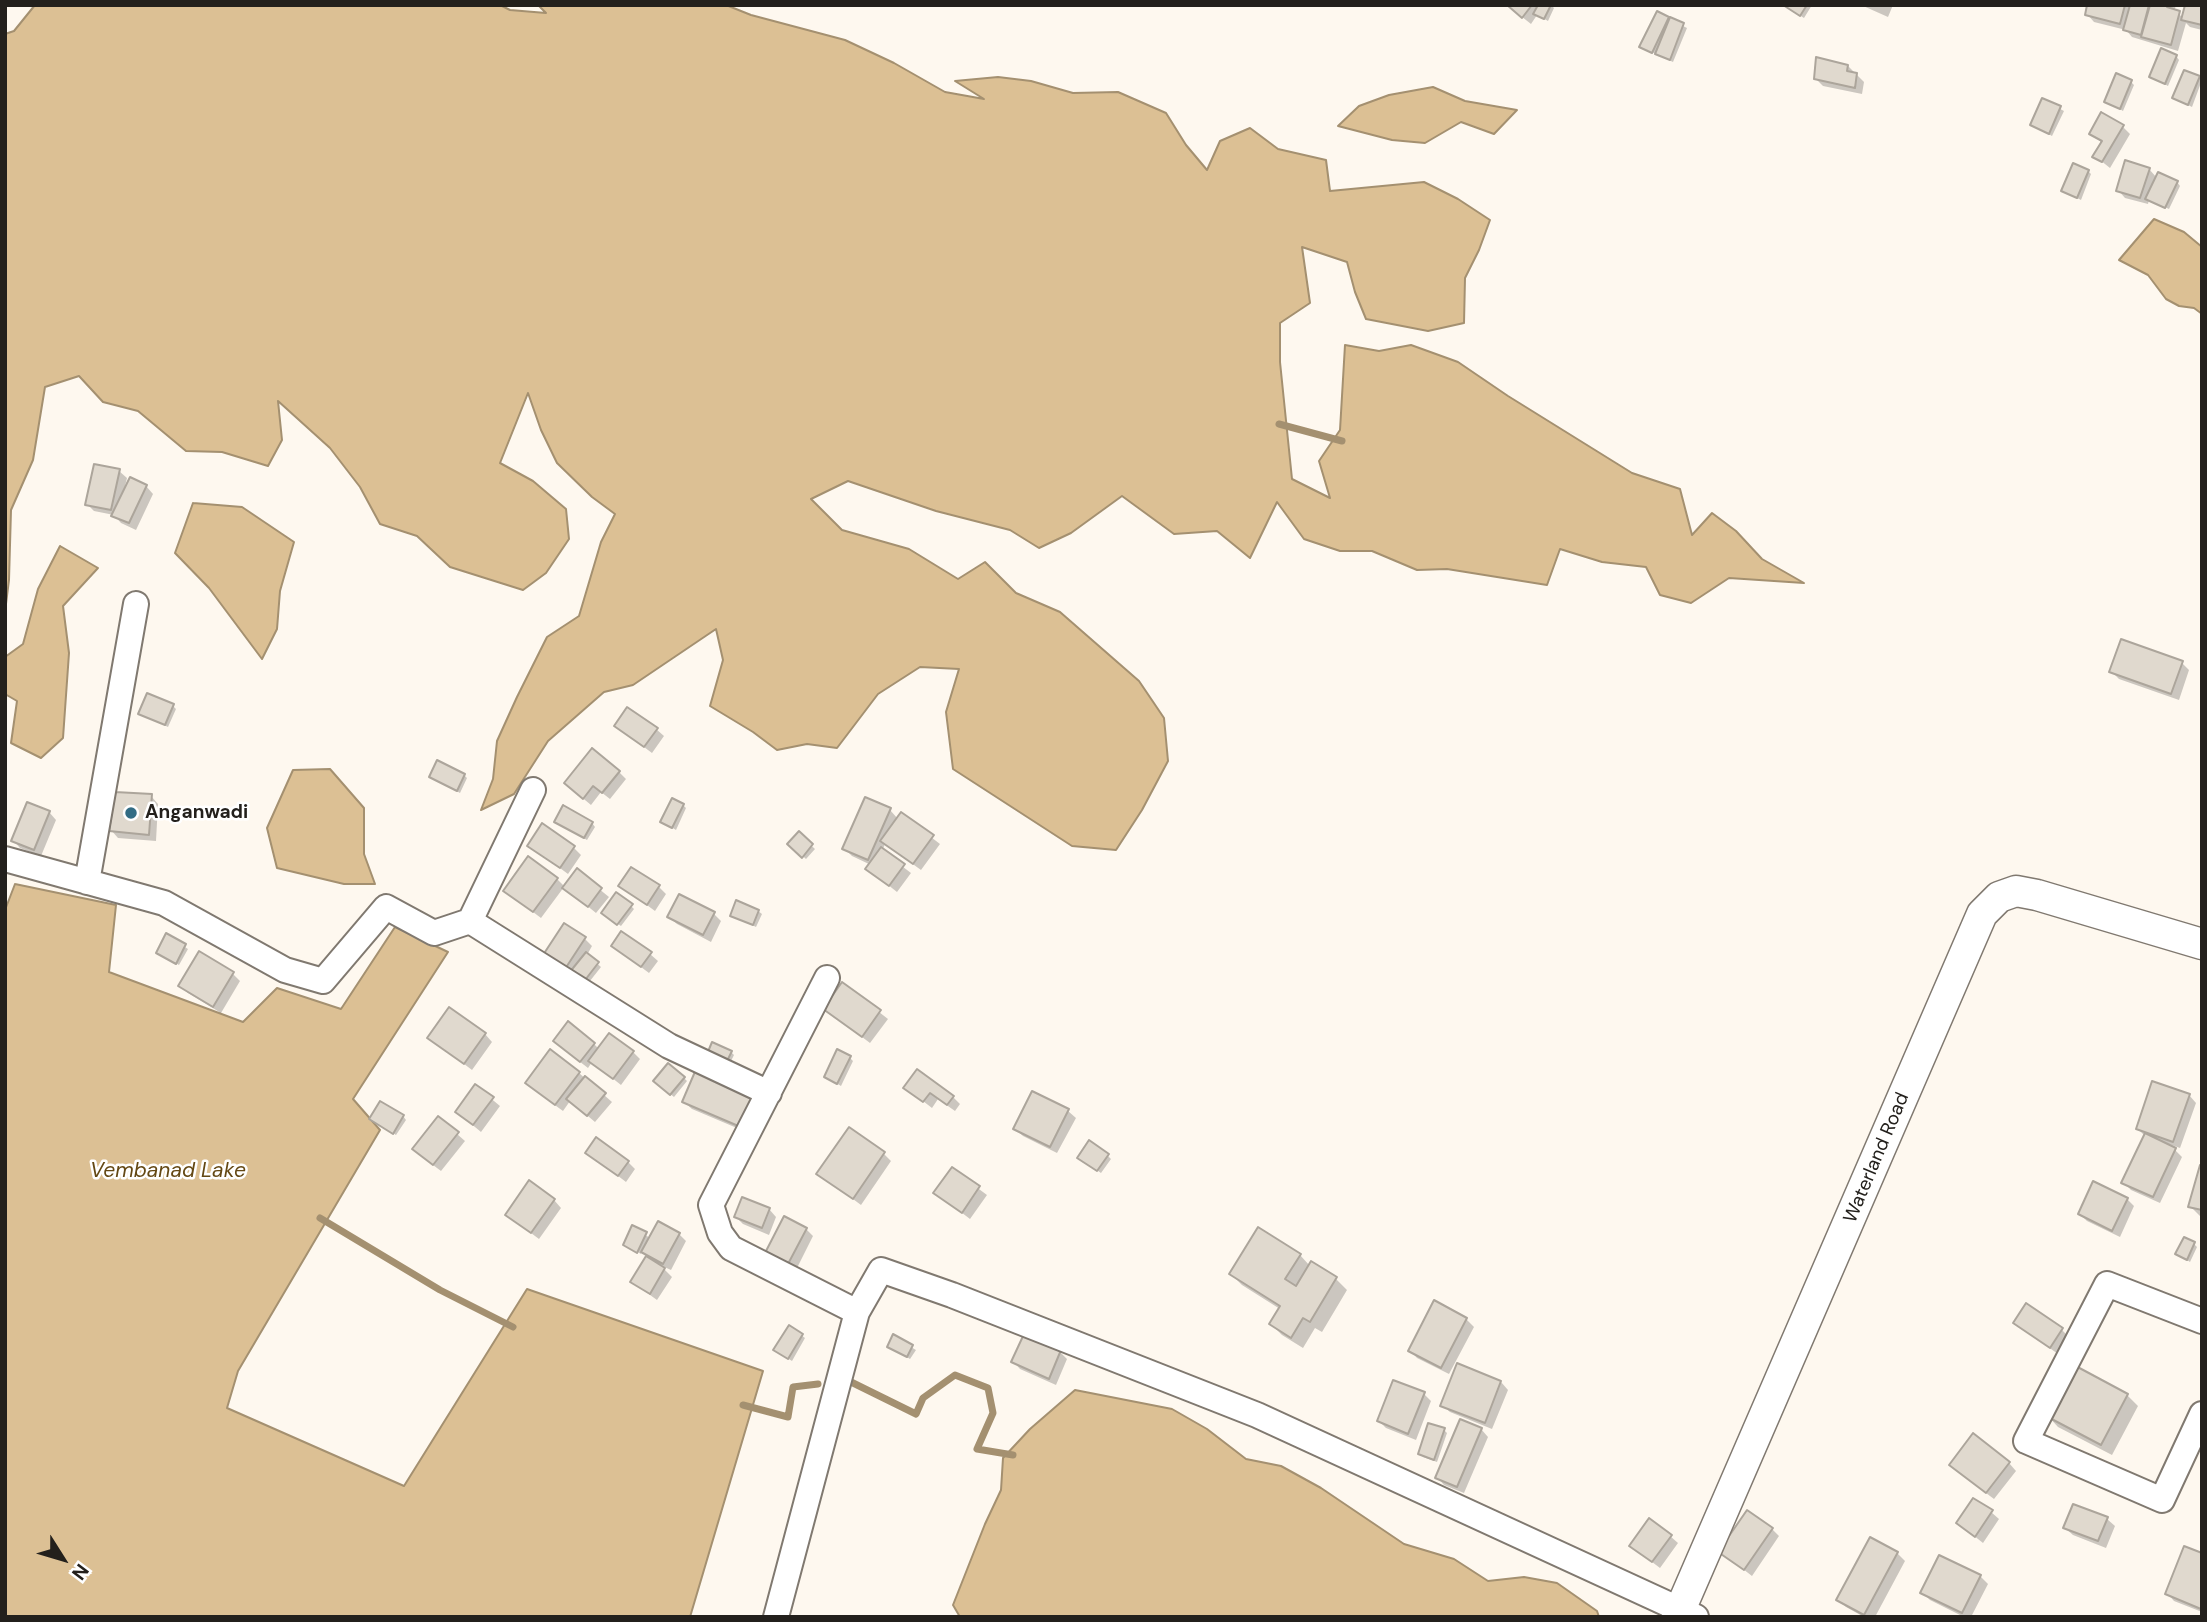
<!DOCTYPE html>
<style>
body{margin:0}
#map{position:relative;width:2207px;height:1622px;overflow:hidden;background:#fef8ef;font-family:"DM Sans",sans-serif}
canvas{display:block}
.frame{position:absolute;inset:0;border:7px solid #23201c;pointer-events:none}
.north{position:absolute;left:28px;top:1524px;width:70px;height:70px;-webkit-text-stroke:5px #fff;paint-order:stroke;rotate:127deg;font-size:19px;font-weight:700;line-height:28px;text-align:center;color:#23201c}
.north::after{content:'';display:block;margin:auto;width:24px;height:32px;background:#23201c;clip-path:polygon(50% 0,100% 100%,50% 72%,0 100%)}
</style>
<div id="map">
<canvas width="2207" height="1622"></canvas>
<div class="frame"></div>
<div class="north">N</div>
</div>
<script>
const c = document.querySelector('canvas').getContext('2d');
c.lineJoin = 'round';
function paint(path, color) {
  c.fillStyle = color;
  c.fill(path, 'evenodd');
}
function poly(rows) {
  const path = new Path2D();
  for (const r of rows) {
    path.moveTo(r[0], r[1]);
    for (let i = 2; i < r.length; i += 2) path.lineTo(r[i], r[i + 1]);
  }
  return path;
}
function trace(path, color, width, dash) {
  c.strokeStyle = color;
  c.lineWidth = width;
  c.lineCap = dash ? 'butt' : 'round';
  c.setLineDash(dash || []);
  c.stroke(path);
}
function write(font, color, halo, rows, align = 'center') {
  c.font = font + ' "DM Sans",sans-serif';
  c.lineWidth = 5;
  c.setLineDash([]);
  c.textBaseline = 'middle';
  c.strokeStyle = halo;
  c.fillStyle = color;
  for (const [text, x, y, turn = 0] of rows) {
    c.save();
    c.translate(x, y);
    c.rotate((+turn || 0) * Math.PI / 180);
    c.textAlign = isNaN(turn) ? turn : align;
    if (halo) c.strokeText(text, 0, 0);
    c.fillText(text, 0, 0);
    c.restore();
  }
}
const water = poly([
 [35,5,500,5,510,10,546,13,538,5,726,5,751,15,845,40,894,63,945,92,984,99,955,81,998,77,1031,81,1073,93,1118,92,1166,113,1186,145,1207,170,1220,141,1250,128,1278,149,1326,160,1330,191,1424,182,1458,199,1490,220,1479,250,1465,278,1464,323,1428,331,1366,319,1355,292,1347,262,1302,247,1310,303,1280,323,1280,362,1292,479,1330,498,1319,461,1340,430,1345,345,1379,351,1411,345,1458,362,1508,396,1632,473,1680,489,1692,535,1712,513,1736,531,1762,559,1804,583,1729,578,1691,603,1660,595,1646,567,1602,562,1560,549,1547,585,1447,569,1417,570,1372,551,1340,551,1304,539,1277,502,1250,558,1217,531,1174,534,1122,496,1071,533,1039,548,1010,530,936,511,848,481,811,499,842,530,909,549,958,579,985,562,1016,593,1060,612,1139,681,1164,718,1168,761,1142,810,1116,850,1072,846,953,769,946,712,959,669,920,667,878,694,837,748,807,744,777,750,753,732,710,706,723,660,716,629,633,685,604,692,548,741,514,794,481,810,493,779,497,741,517,697,547,637,579,616,601,542,615,514,592,497,557,463,541,430,528,393,500,463,533,481,566,509,569,539,546,573,523,590,450,567,417,536,380,524,360,487,330,448,278,401,282,440,268,466,222,452,186,451,138,411,103,402,79,376,45,387,33,460,11,510,9,580,5,612,5,34,14,31,35,5],
 [1433,87,1465,101,1517,110,1494,134,1461,122,1425,143,1392,140,1338,126,1359,106,1389,95,1433,87],
 [2154,219,2184,232,2202,247,2202,314,2194,308,2179,306,2166,299,2148,275,2119,260,2154,219],
 [193,503,242,507,294,542,280,591,277,629,262,659,209,588,175,553,193,503],
 [60,546,98,568,63,606,69,653,63,738,41,758,11,743,17,701,5,694,5,657,23,644,38,589,60,546],
 [330,769,364,808,364,854,375,884,344,884,277,868,267,828,293,770,330,769],
 [15,884,116,905,109,972,243,1022,277,988,341,1009,395,927,448,952,353,1099,380,1130,238,1371,227,1408,404,1486,527,1289,763,1371,690,1617,5,1617,5,910,15,884],
 [1075,1390,1172,1409,1207,1429,1246,1459,1281,1466,1321,1488,1404,1544,1454,1559,1488,1581,1524,1577,1557,1583,1597,1611,1599,1617,960,1617,953,1605,985,1524,1001,1490,1003,1458,1030,1429,1075,1390]
]);
paint(water, '#dcc094');
trace(water, '#a49070', 2);
paint(poly([
 [1507,5,1551,5,1554,8,1548,21,1537,15,1531,24],
 [1812,5,1804,18,1785,6],
 [1861,5,1893,5,1888,17],
 [2089,5,2176,5,2174,12,2183,17,2202,5,2202,30,2190,27,2186,23,2178,51,2132,37,2126,30,2094,22,2087,14],
 [1657,13,1687,28,1673,62,1641,47],
 [2176,56,2179,60,2168,86,2151,77],
 [1848,66,1864,82,1862,94,1823,86,1815,78],
 [2185,72,2202,80,2192,107,2174,98],
 [2131,82,2134,85,2123,111,2106,101],
 [2043,100,2064,111,2052,136,2032,125],
 [2123,127,2130,134,2110,168,2095,156,2102,143,2091,133],
 [2149,169,2157,178,2177,182,2180,186,2169,209,2149,200,2148,204,2125,198,2118,190],
 [2088,171,2091,174,2081,200,2063,191],
 [119,471,127,478,124,490,146,486,153,494,136,530,121,523,114,515,94,511,87,504],
 [2182,663,2189,670,2179,700,2119,679,2111,671],
 [173,706,176,709,168,727,140,714],
 [616,726,656,729,664,736,652,753],
 [619,772,626,779,610,799,601,792,591,805,573,790],
 [464,775,467,778,460,793,431,777],
 [151,796,158,804,156,841,118,838,111,830],
 [683,805,686,808,676,830,663,822],
 [890,810,898,819,901,814,940,844,921,870,885,844,882,851,911,873,897,892,868,869,871,865,852,856,845,849],
 [49,812,56,820,41,856,20,848,13,840],
 [556,822,592,823,595,827,587,840],
 [799,834,815,849,806,859,790,844],
 [529,845,574,848,581,855,568,874],
 [577,871,609,897,596,913,564,887,541,918,505,891,557,879,565,887],
 [621,886,659,887,666,894,655,911],
 [631,906,634,909,621,926,606,916],
 [758,911,762,914,756,927,732,915],
 [714,914,721,921,711,942,677,924,669,917],
 [167,936,188,949,179,965,158,953],
 [585,939,592,946,587,955,601,967,586,986,552,962],
 [613,946,650,954,658,961,649,973],
 [200,954,233,974,240,981,221,1013,188,993,180,986],
 [843,984,888,1019,870,1043,825,1009],
 [485,1034,492,1042,472,1070,430,1038],
 [594,1044,599,1049,633,1052,640,1059,621,1085,592,1062,588,1068,562,1048],
 [731,1052,734,1055,729,1065,712,1057],
 [850,1058,853,1061,841,1086,829,1079],
 [698,1069,751,1134,692,1109,684,1102],
 [579,1073,612,1102,595,1122,570,1101,563,1111,534,1090],
 [684,1078,687,1081,674,1097,658,1084],
 [476,1086,500,1106,481,1132,457,1112],
 [906,1088,953,1097,960,1104,955,1111,938,1099,932,1108],
 [1033,1093,1068,1111,1076,1118,1057,1153,1023,1136,1015,1129],
 [2189,1095,2196,1103,2180,1148,2169,1144,2182,1157,2160,1203,2131,1190,2123,1182,2145,1136,2138,1129],
 [403,1116,406,1120,396,1135,375,1122],
 [457,1134,465,1141,441,1171,421,1156],
 [588,1153,628,1162,635,1169,626,1182],
 [884,1154,891,1161,861,1205,818,1173],
 [1108,1156,1111,1159,1101,1173,1082,1160],
 [2202,1167,2202,1218,2190,1206],
 [952,1169,987,1195,970,1219,936,1193],
 [2127,1199,2134,1206,2120,1237,2087,1221,2080,1214],
 [554,1200,561,1208,539,1239,507,1215],
 [769,1209,776,1217,769,1235,743,1224,736,1217],
 [633,1227,650,1238,679,1234,686,1241,671,1270,660,1265,672,1277,657,1300,632,1282,647,1256,642,1251,641,1254,625,1245],
 [806,1229,813,1236,796,1270,768,1252],
 [2194,1244,2197,1247,2190,1262,2178,1254],
 [1300,1255,1310,1266,1336,1279,1347,1290,1322,1332,1315,1328,1303,1348,1282,1335,1271,1324,1280,1309,1242,1285,1231,1274],
 [1435,1303,1466,1319,1474,1327,1449,1374,1417,1358,1410,1350],
 [2015,1323,2062,1330,2069,1337,2058,1354],
 [790,1327,805,1338,792,1361,779,1353],
 [894,1337,916,1350,910,1359,889,1346],
 [1060,1352,1067,1359,1056,1385,1020,1369,1013,1361],
 [1458,1365,1501,1382,1508,1390,1492,1429,1450,1412,1442,1405],
 [1424,1394,1431,1401,1416,1440,1386,1428,1379,1421],
 [2127,1395,2138,1406,2112,1455,2058,1427,2047,1415],
 [1481,1429,1488,1437,1464,1493,1444,1485,1437,1477],
 [1444,1430,1447,1433,1437,1462,1423,1457,1420,1454],
 [2009,1463,2016,1471,1994,1499,1958,1472],
 [1991,1512,1999,1519,1983,1543,1958,1523],
 [2107,1519,2115,1526,2106,1548,2073,1535,2065,1528],
 [1772,1529,1779,1536,1752,1576,1721,1552],
 [1670,1536,1678,1543,1660,1568,1631,1546],
 [1871,1539,1897,1553,1905,1561,1875,1617,1864,1617,1846,1607,1838,1599],
 [2202,1555,2202,1612,2174,1601,2167,1593],
 [1980,1576,1988,1584,1971,1617,1964,1617,1930,1600,1923,1593]
]), '#0003');
trace(poly([
 [1279,424,1342,441],
 [320,1218,440,1290,513,1327],
 [849,1381,916,1414,923,1398,955,1375,988,1388,993,1413,977,1449,1013,1455],
 [743,1405,788,1417,793,1387,818,1384]
]), '#a49070', 7);
const building = poly([
 [1507,5,1532,5,1522,18,1507,5],
 [1538,5,1551,5,1544,19,1533,14,1538,5],
 [1783,5,1807,5,1800,16,1783,5],
 [2087,5,2125,5,2120,24,2085,15,2087,5],
 [2130,5,2149,5,2141,35,2123,30,2130,5],
 [2150,5,2167,5,2167,7,2180,11,2171,45,2141,37,2150,5],
 [2185,5,2202,5,2202,25,2181,20,2185,5],
 [1657,11,1669,17,1652,53,1639,47,1657,11],
 [1670,17,1684,23,1670,60,1655,54,1670,17],
 [2161,48,2177,55,2165,84,2149,77,2161,48],
 [1816,57,1848,65,1847,71,1857,73,1855,88,1814,79,1816,57],
 [2184,70,2200,76,2188,105,2172,98,2184,70],
 [2116,73,2132,80,2120,109,2104,102,2116,73],
 [2042,98,2061,106,2049,134,2030,125,2042,98],
 [2101,112,2124,125,2102,162,2092,157,2102,141,2089,134,2101,112],
 [2125,160,2150,168,2140,198,2116,191,2125,160],
 [2073,163,2089,170,2077,198,2061,191,2073,163],
 [2158,172,2178,181,2165,208,2145,199,2158,172],
 [94,464,120,469,111,510,85,505,94,464],
 [130,477,147,485,129,523,111,516,130,477],
 [2121,639,2183,661,2171,694,2109,672,2121,639],
 [147,693,174,704,165,725,138,714,147,693],
 [627,707,658,728,644,747,614,726,627,707],
 [592,748,620,771,602,793,593,786,583,799,564,783,592,748],
 [437,760,465,774,457,791,429,777,437,760],
 [115,792,152,794,149,835,109,831,115,792],
 [865,797,891,808,868,860,842,849,865,797],
 [672,798,684,804,672,828,660,822,672,798],
 [27,802,50,811,34,850,11,841,27,802],
 [563,805,593,822,584,838,554,822,563,805],
 [901,812,934,835,913,864,880,841,901,812],
 [542,823,575,846,560,868,527,846,542,823],
 [799,831,813,844,802,858,787,844,799,831],
 [881,847,905,864,889,886,865,869,881,847],
 [528,856,558,878,533,912,503,891,528,856],
 [631,867,660,885,647,905,618,886,631,867],
 [577,868,602,888,588,907,562,888,577,868],
 [616,892,633,904,617,925,601,913,616,892],
 [679,894,715,912,703,935,667,917,679,894],
 [736,900,759,910,753,925,730,916,736,900],
 [564,923,586,937,565,969,543,955,564,923],
 [621,931,652,952,641,967,611,946,621,931],
 [166,933,186,944,176,964,156,953,166,933],
 [199,951,234,972,213,1007,178,986,199,951],
 [586,952,599,962,582,984,569,973,586,952],
 [842,982,881,1010,862,1037,823,1009,842,982],
 [449,1007,486,1033,464,1064,427,1038,449,1007],
 [568,1021,595,1043,580,1062,553,1041,568,1021],
 [609,1033,634,1051,613,1079,588,1061,609,1033],
 [712,1042,732,1051,726,1063,707,1054,712,1042],
 [550,1049,580,1072,555,1105,525,1083,550,1049],
 [837,1049,851,1056,837,1084,824,1077,837,1049],
 [668,1063,685,1077,670,1095,653,1081,668,1063],
 [697,1067,758,1092,743,1128,682,1102,697,1067],
 [917,1069,954,1096,947,1105,930,1093,923,1102,903,1088,917,1069],
 [585,1076,606,1093,587,1116,566,1099,585,1076],
 [2152,1081,2190,1094,2173,1142,2136,1129,2152,1081],
 [475,1084,494,1097,473,1125,455,1112,475,1084],
 [1032,1091,1069,1109,1050,1147,1013,1129,1032,1091],
 [380,1101,404,1115,393,1134,369,1119,380,1101],
 [438,1116,459,1132,433,1165,412,1149,438,1116],
 [849,1127,885,1152,853,1199,816,1174,849,1127],
 [2145,1133,2176,1148,2153,1197,2121,1183,2145,1133],
 [596,1137,629,1161,618,1176,585,1153,596,1137],
 [1089,1140,1109,1154,1097,1171,1077,1158,1089,1140],
 [2200,1165,2202,1166,2202,1210,2188,1207,2200,1165],
 [952,1167,980,1186,962,1213,933,1193,952,1167],
 [529,1180,555,1199,531,1233,505,1215,529,1180],
 [2093,1181,2128,1198,2112,1231,2078,1214,2093,1181],
 [742,1197,770,1208,762,1228,734,1217,742,1197],
 [784,1216,807,1228,788,1264,765,1253,784,1216],
 [658,1221,680,1233,663,1264,641,1252,658,1221],
 [632,1225,647,1232,637,1253,623,1245,632,1225],
 [1258,1227,1301,1254,1285,1279,1296,1286,1311,1261,1337,1277,1310,1322,1303,1318,1291,1338,1269,1324,1280,1306,1229,1274,1258,1227],
 [2184,1237,2195,1242,2187,1260,2175,1254,2184,1237],
 [646,1256,665,1268,650,1294,630,1282,646,1256],
 [1434,1300,1467,1318,1441,1368,1408,1351,1434,1300],
 [2026,1303,2063,1328,2050,1348,2013,1323,2026,1303],
 [789,1325,803,1334,788,1359,773,1350,789,1325],
 [893,1334,913,1345,907,1357,887,1347,893,1334],
 [1024,1334,1061,1350,1049,1379,1011,1362,1024,1334],
 [1457,1363,1501,1381,1485,1423,1440,1406,1457,1363],
 [2072,1364,2128,1394,2101,1445,2044,1415,2072,1364],
 [1393,1380,1425,1392,1408,1434,1377,1421,1393,1380],
 [1460,1419,1482,1428,1457,1487,1435,1478,1460,1419],
 [1428,1423,1445,1428,1434,1460,1418,1454,1428,1423],
 [1973,1433,2010,1462,1986,1493,1949,1465,1973,1433],
 [1973,1498,1993,1510,1975,1537,1956,1523,1973,1498],
 [2073,1504,2108,1517,2098,1541,2063,1528,2073,1504],
 [1747,1510,1773,1528,1744,1570,1718,1552,1747,1510],
 [1649,1518,1672,1535,1652,1562,1629,1546,1649,1518],
 [1870,1537,1898,1552,1864,1615,1836,1600,1870,1537],
 [2184,1546,2202,1553,2201,1609,2165,1594,2184,1546],
 [1939,1555,1981,1575,1962,1613,1920,1593,1939,1555]
]);
paint(building, '#e0d9ce');
trace(building, '#aca59b', 2);
const minor = poly([
 [5,859,164,903,285,970,323,981,386,907,434,933,470,921,533,790],
 [87,882,136,604],
 [470,921,669,1046,769,1093],
 [827,978,711,1205,720,1233,731,1248,857,1312],
 [2202,1321,2107,1284,2026,1441,2162,1500,2202,1414],
 [776,1617,857,1312,881,1270,952,1295,1257,1415,1696,1617]
]);
const major = poly([
 [1677,1617,1982,914,1999,897,2016,891,2037,895,2202,944]
]);
trace(minor, '#807970', 28);
trace(major, '#807970', 33);
trace(minor, '#fff', 24);
trace(major, '#fff', 30);
for (const [x, y, r, color] of [
 [131,813,7,"#326c84"]
]) {
  const dot = new Path2D();
  dot.arc(x, y, r, 0, 2 * Math.PI);
  c.fillStyle = color;
  c.fill(dot);
  trace(dot, '#fff', 2.5);
}
write('bold 19px', '#23201c', '#fff', [
 ["Anganwadi",145,813]
], 'left');
write('19px', '#23201c', '#fff', [
 ["Waterland Road",1877,1158,-67]
]);
write('italic 21px', '#644814', '#fff', [
 ["Vembanad Lake",168,1171]
]);
</script>
